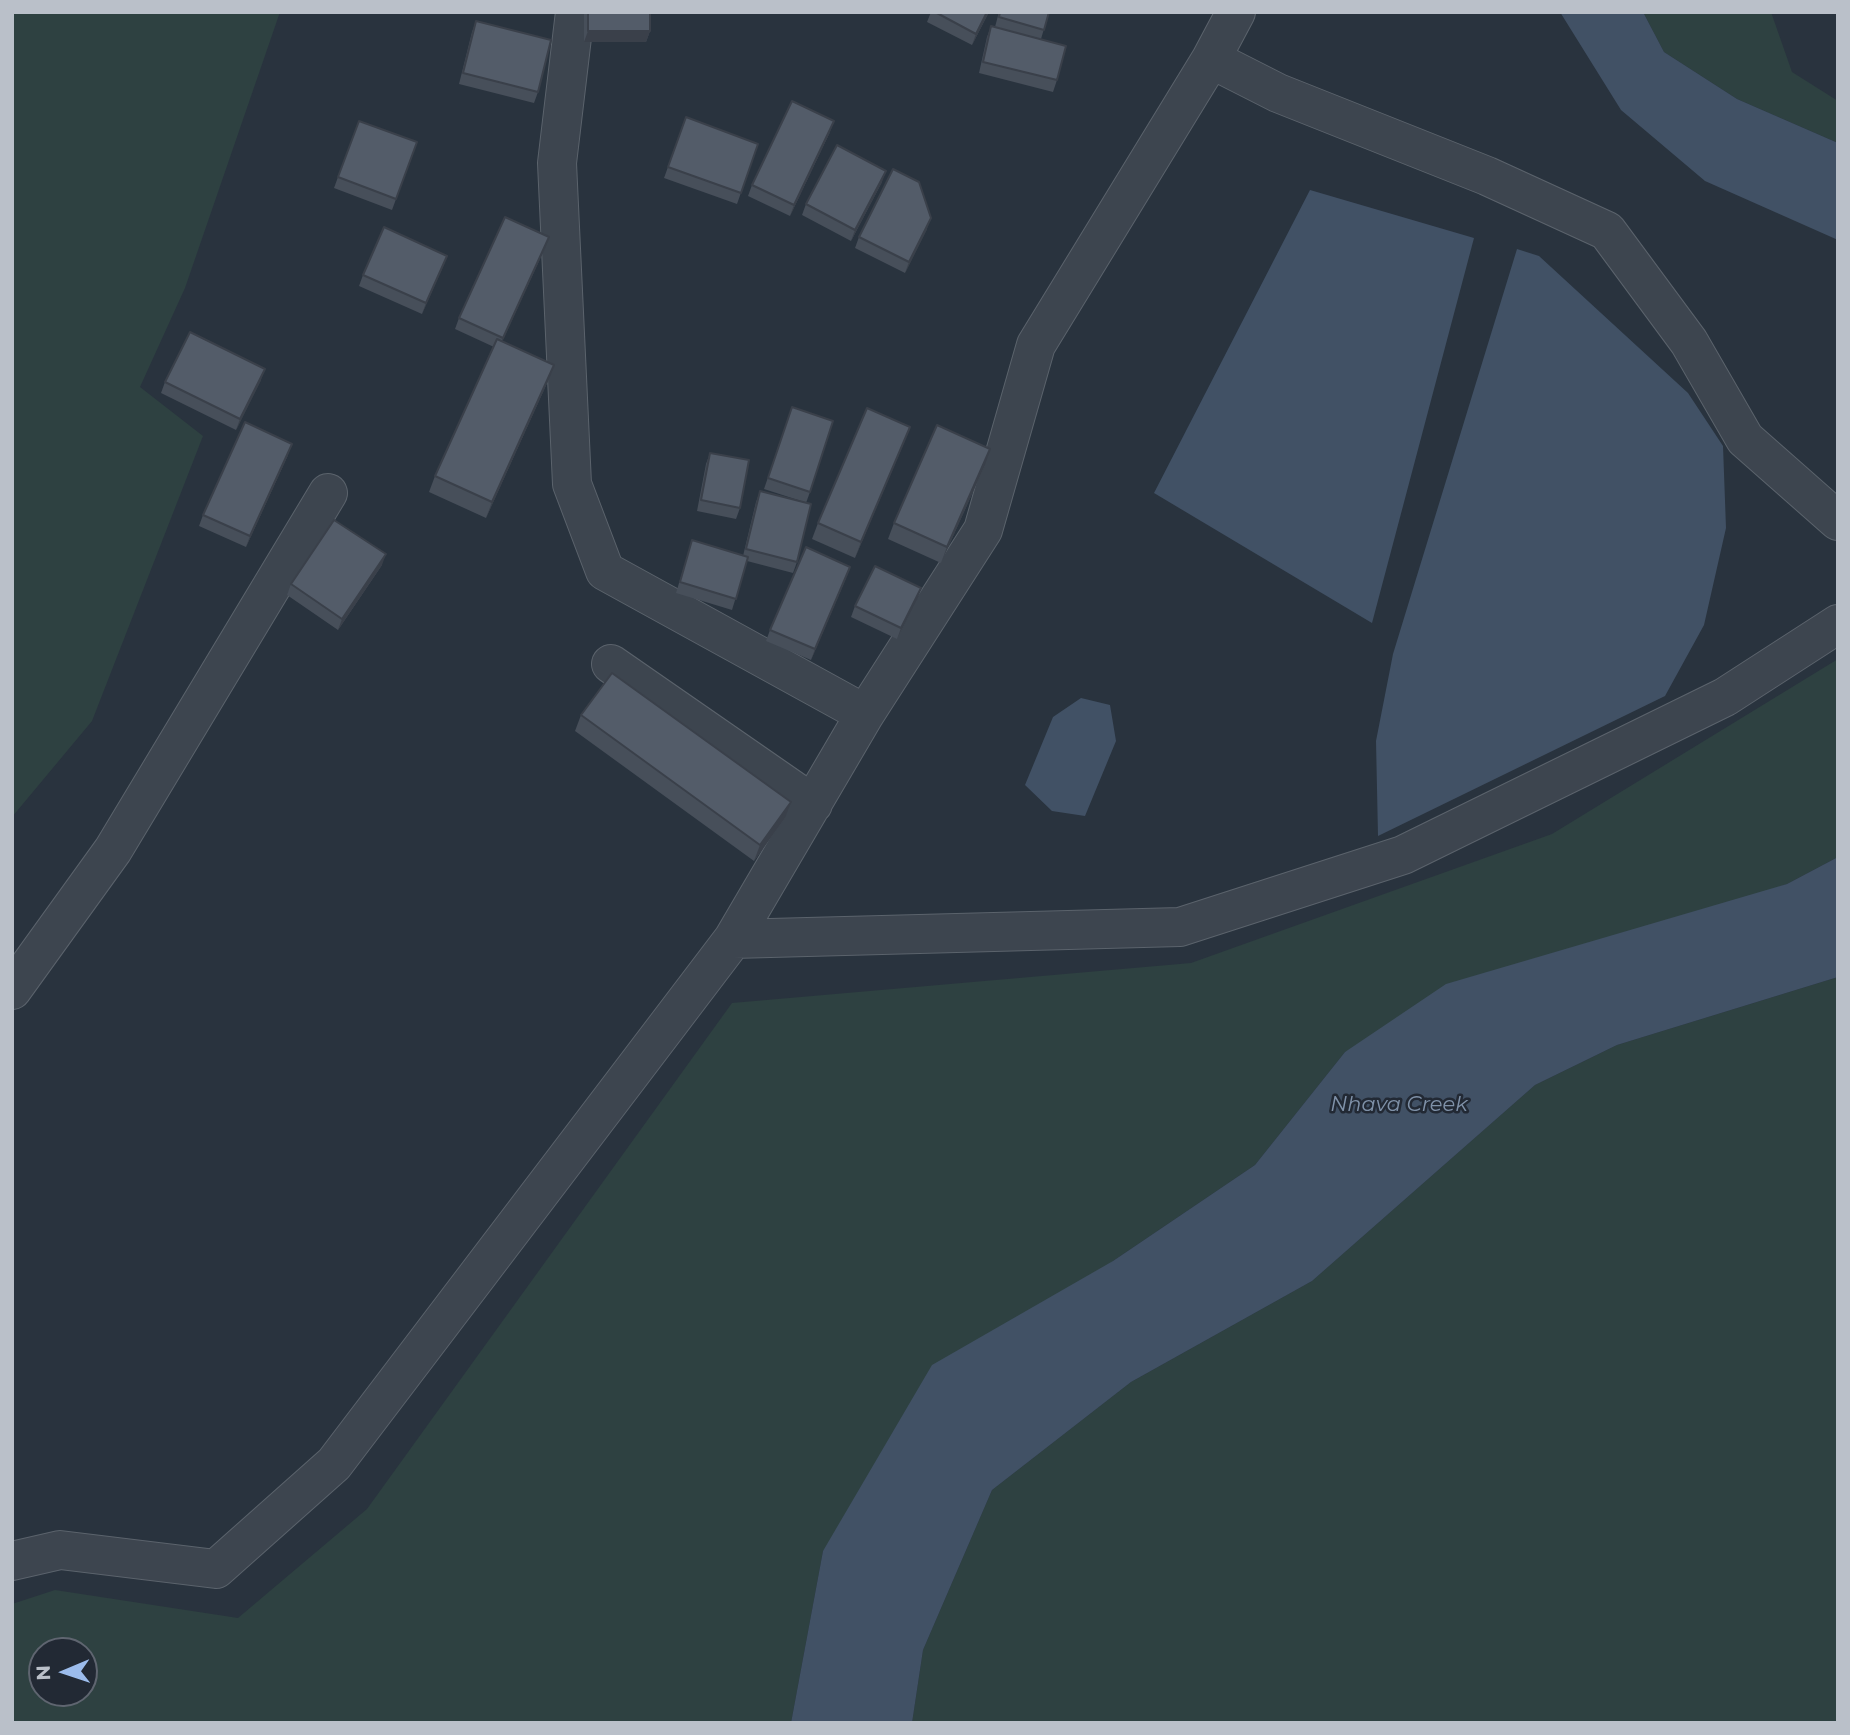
<!DOCTYPE html>
<style>
body{margin:0}
#map{position:relative;width:1850px;height:1735px;overflow:hidden;background:#29333e;font-family:Montserrat,sans-serif}
canvas{display:block}
.frame{position:absolute;inset:0;border:14px solid #bac0c9;pointer-events:none}
.north{position:absolute;left:28px;top:1637px;width:70px;height:70px;box-sizing:border-box;background:#222934;border:2px solid #5f6570;border-radius:50%;rotate:268deg;font-size:19px;font-weight:700;line-height:28px;text-align:center;color:#bac0c9}
.north::after{content:'';display:block;margin:auto;width:24px;height:32px;background:#9cbcec;clip-path:polygon(50% 0,100% 100%,50% 72%,0 100%)}
</style>
<div id="map">
<canvas width="1850" height="1735"></canvas>
<div class="frame"></div>
<div class="north">N</div>
</div>
<script>
const c = document.querySelector('canvas').getContext('2d');
c.lineJoin = 'round';
function paint(path, color) {
  c.fillStyle = color;
  c.fill(path, 'evenodd');
}
function poly(rows) {
  const path = new Path2D();
  for (const r of rows) {
    path.moveTo(r[0], r[1]);
    for (let i = 2; i < r.length; i += 2) path.lineTo(r[i], r[i + 1]);
  }
  return path;
}
function trace(path, color, width, dash) {
  c.strokeStyle = color;
  c.lineWidth = width;
  c.lineCap = dash ? 'butt' : 'round';
  c.setLineDash(dash || []);
  c.stroke(path);
}
function write(font, color, halo, rows, align = 'center') {
  c.font = font + ' Montserrat,sans-serif';
  c.lineWidth = 5;
  c.setLineDash([]);
  c.textBaseline = 'middle';
  c.strokeStyle = halo;
  c.fillStyle = color;
  for (const [text, x, y, turn = 0] of rows) {
    c.save();
    c.translate(x, y);
    c.rotate((+turn || 0) * Math.PI / 180);
    c.textAlign = isNaN(turn) ? turn : align;
    if (halo) c.strokeText(text, 0, 0);
    c.fillText(text, 0, 0);
    c.restore();
  }
}
paint(poly([
 [12,12,280,12,185,288,140,387,203,436,92,721,12,817],
 [1643,12,1771,12,1792,72,1838,101,1838,143,1737,99,1664,52],
 [1838,659,1838,857,1787,884,1345,1052,1255,1165,1113,1261,823,1551,791,1723,12,1723,12,1604,55,1590,238,1618,367,1509,732,1003,1191,963,1552,834],
 [42,1651,84,1651,84,1693,42,1693],
 [1838,977,1838,1723,912,1723,923,1650,992,1490,1131,1382,1312,1281,1535,1085,1617,1045]
]), '#2e4141');
paint(poly([
 [1560,12,1643,12,1664,52,1737,99,1838,143,1838,240,1705,181,1621,110],
 [1310,190,1474,238,1372,623,1154,493],
 [1517,249,1539,256,1688,393,1723,446,1726,528,1704,625,1665,696,1378,836,1376,741,1393,654],
 [1081,698,1110,705,1116,741,1085,816,1052,811,1025,785,1053,717],
 [1838,857,1838,977,1617,1045,1535,1085,1312,1281,1131,1382,992,1490,923,1650,912,1723,791,1723,823,1551,932,1365,1113,1261,1255,1165,1345,1052,1446,984,1787,884]
]), '#415165');
const minor = poly([
 [575,12,557,163,572,484,605,571,865,714],
 [1211,59,1278,93,1487,176,1607,231,1689,342,1745,439,1838,521],
 [611,664,813,804],
 [733,939,1180,927,1403,855,1725,697,1838,624],
 [12,990,113,850,328,493],
 [12,1561,60,1550,216,1569,334,1464,733,939,865,714,983,530,1036,345,1211,59,1236,12]
]);
trace(minor, '#5b636c', 40);
trace(minor, '#3d454f', 38);
paint(poly([
 [584,12,650,12,650,31,646,42,584,42],
 [931,12,989,12,972,45,927,22],
 [999,12,1049,12,1041,39,1057,80,1053,92,979,73,987,37,991,26,995,27],
 [476,21,538,92,534,103,459,84,472,32],
 [686,117,758,144,737,204,664,178],
 [830,132,790,216,748,196,752,185],
 [417,142,392,210,334,188,338,177],
 [882,182,851,241,802,215,806,204],
 [927,229,905,273,855,248,859,237],
 [545,248,502,341,554,365,548,381,486,518,429,492,435,476,494,347,455,329,459,318],
 [447,256,422,314,359,286,363,275],
 [261,380,236,430,161,393,165,382],
 [792,407,810,492,806,503,797,562,793,573,747,561,732,610,676,593,692,540,743,556,756,502,760,491,801,501,764,489],
 [910,427,855,558,812,539,818,523],
 [710,453,740,508,736,519,697,511,706,464],
 [288,455,246,547,199,526,203,515],
 [985,465,941,563,888,539,894,523],
 [382,565,338,630,287,595,291,584],
 [846,578,811,660,766,641,770,630],
 [917,600,897,639,851,617,855,606],
 [581,715,785,818,754,861,575,731]
]), '#474f5a');
paint(poly([
 [987,12,989,12,972,45,976,34],
 [588,31,650,31,646,42,584,42],
 [834,121,830,132,790,216,794,205],
 [886,171,882,182,851,241,855,230],
 [931,218,927,229,905,273,909,262],
 [549,237,545,248,499,349,503,338],
 [447,256,443,267,422,314,426,303],
 [554,365,548,381,486,518,492,502],
 [265,369,261,380,236,430,240,419],
 [910,427,904,443,855,558,861,542],
 [292,444,288,455,246,547,250,536],
 [990,449,985,465,941,563,947,547],
 [386,554,382,565,338,630,342,619],
 [850,567,846,578,811,660,815,649],
 [921,588,917,600,897,639,901,628],
 [791,802,785,818,754,861,760,845]
]), '#3a404a');
const building = poly([
 [588,12,650,12,650,31,588,31,588,12],
 [935,12,987,12,976,34,935,12],
 [1000,12,1049,12,1044,30,999,17,1000,12],
 [476,21,551,40,538,92,463,73,476,21],
 [991,26,1066,46,1057,80,983,62,991,26],
 [792,101,834,121,794,205,752,185,792,101],
 [686,117,758,144,741,193,668,167,686,117],
 [359,121,417,142,396,199,338,177,359,121],
 [837,145,886,171,855,230,806,204,837,145],
 [893,169,919,182,931,218,909,262,859,237,893,169],
 [505,217,549,237,503,338,459,318,505,217],
 [384,227,447,256,426,303,363,275,384,227],
 [190,332,265,369,240,419,165,382,190,332],
 [497,339,554,365,492,502,435,476,497,339],
 [792,407,833,421,810,492,768,478,792,407],
 [867,408,910,427,861,542,818,523,867,408],
 [245,422,292,444,250,536,203,515,245,422],
 [937,425,990,449,947,547,894,523,937,425],
 [710,453,749,460,740,508,701,500,710,453],
 [760,491,811,504,797,562,746,549,760,491],
 [334,520,386,554,342,619,291,584,334,520],
 [692,540,748,557,736,599,680,582,692,540],
 [806,547,850,567,815,649,770,630,806,547],
 [875,566,921,588,901,628,855,606,875,566],
 [612,673,791,802,760,845,581,715,612,673]
]);
paint(building, '#535c69');
trace(building, '#3a404a', 2);
write('italic 21px', '#7f91a8', '#222934', [
 ["Nhava Creek",1399,1105]
]);
</script>
